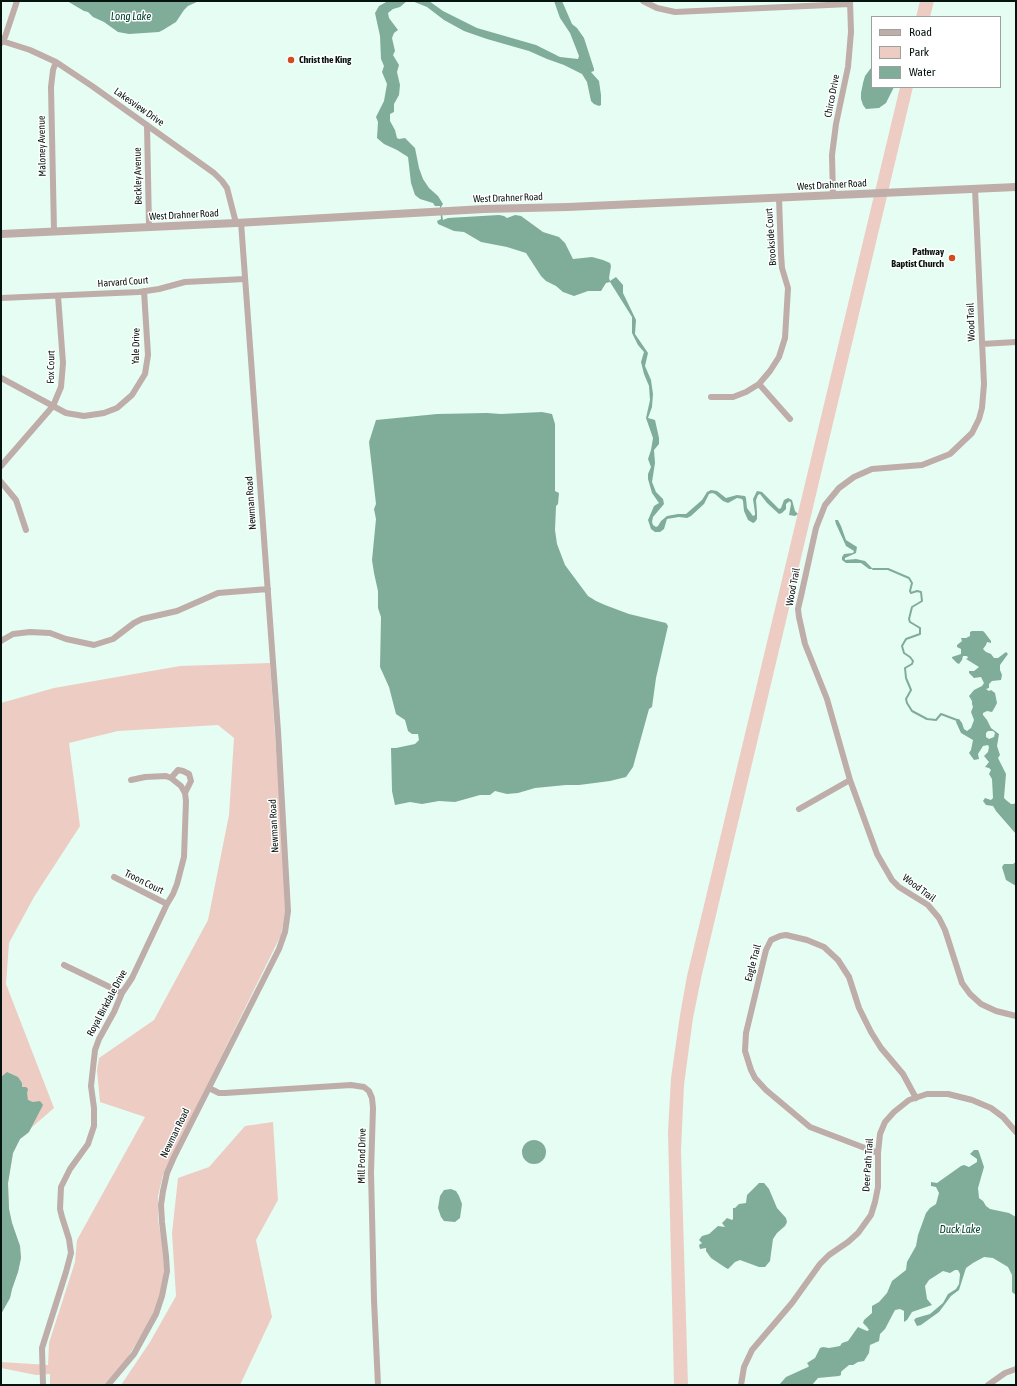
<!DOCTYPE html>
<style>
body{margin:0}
#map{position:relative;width:1017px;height:1386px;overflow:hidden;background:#e6fdf3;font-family:"Asap Condensed",sans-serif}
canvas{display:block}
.frame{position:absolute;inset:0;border:2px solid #06140f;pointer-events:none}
.legend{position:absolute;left:871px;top:16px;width:130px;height:72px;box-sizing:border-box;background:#fff;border:1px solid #9ba19f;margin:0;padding:5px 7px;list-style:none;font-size:12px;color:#06140f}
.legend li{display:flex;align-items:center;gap:8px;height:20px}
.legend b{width:20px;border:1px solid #9ba19f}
</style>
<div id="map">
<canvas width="1017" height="1386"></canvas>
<div class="frame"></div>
<ul class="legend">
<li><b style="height:5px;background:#beada8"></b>Road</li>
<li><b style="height:11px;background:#edcdc3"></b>Park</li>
<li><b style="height:11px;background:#80ac9a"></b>Water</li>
</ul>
</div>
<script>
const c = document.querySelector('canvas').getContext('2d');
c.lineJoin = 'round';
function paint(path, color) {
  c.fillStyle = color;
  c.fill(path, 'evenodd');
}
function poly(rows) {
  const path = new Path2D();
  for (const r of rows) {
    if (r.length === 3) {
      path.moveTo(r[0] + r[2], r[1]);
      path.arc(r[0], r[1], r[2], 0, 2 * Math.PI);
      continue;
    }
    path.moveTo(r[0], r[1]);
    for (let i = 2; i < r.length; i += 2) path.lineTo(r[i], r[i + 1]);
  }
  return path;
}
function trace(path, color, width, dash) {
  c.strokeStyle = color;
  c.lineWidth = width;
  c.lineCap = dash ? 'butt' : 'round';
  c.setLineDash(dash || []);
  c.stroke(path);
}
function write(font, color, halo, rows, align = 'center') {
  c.font = font + ' "Asap Condensed",sans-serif';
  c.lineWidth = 3;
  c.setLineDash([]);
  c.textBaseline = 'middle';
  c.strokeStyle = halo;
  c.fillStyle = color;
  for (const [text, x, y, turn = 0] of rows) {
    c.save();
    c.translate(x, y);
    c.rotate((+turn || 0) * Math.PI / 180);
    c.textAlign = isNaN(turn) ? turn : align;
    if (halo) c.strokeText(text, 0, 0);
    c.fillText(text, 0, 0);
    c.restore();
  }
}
paint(poly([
 [920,1,934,1,930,17,916,17],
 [900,87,913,87,702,974,693,1018,684,1085,681,1150,688,1385,674,1385,668,1132,671,1078,680,1015,687,976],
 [270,663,286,893,285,913,281,935,163,1175,158,1196,158,1219,162,1243,164,1267,163,1285,159,1299,151,1319,128,1357,104,1385,50,1385,50,1374,36,1375,1,1368,1,1362,48,1365,49,1343,75,1262,77,1240,145,1117,100,1102,97,1070,99,1058,154,1020,208,920,229,815,234,738,218,725,118,731,69,743,80,826,34,897,9,943,6,984,54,1108,31,1128,27,1134,20,1139,13,1153,8,1183,9,1209,12,1223,20,1246,21,1258,18,1272,12,1289,10,1298,1,1314,1,703,54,688,180,666],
 [273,1122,278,1200,256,1240,272,1317,240,1385,121,1385,150,1342,176,1296,172,1233,178,1178,209,1167,245,1126]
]), '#edcdc3');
paint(poly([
 [67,1,199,1,188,6,184,10,176,22,163,30,159,32,129,34,118,32,104,22,93,17,88,12,84,11],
 [388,1,407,1,400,7,393,9,388,13,389,18,398,30,394,33,392,38,395,51,393,55,399,65,397,72,400,85,399,95,394,104,394,112,390,114,390,121,395,130,397,138,399,139,405,138,415,148,419,168,423,179,429,188,438,196,443,204,441,207,443,220,448,218,499,215,504,216,507,218,515,215,521,216,543,232,559,237,565,243,573,259,592,257,603,260,610,263,611,266,609,278,610,281,616,277,623,285,623,293,636,320,635,334,648,353,645,366,651,380,653,394,652,407,648,418,655,420,659,438,659,444,654,450,655,463,652,482,656,492,663,499,664,504,653,517,652,522,653,525,656,527,658,526,661,521,667,516,678,514,686,514,702,500,707,492,711,490,717,491,726,498,737,495,745,496,746,498,747,508,753,516,755,515,755,513,753,499,757,491,762,492,779,509,781,508,784,500,788,498,792,500,795,511,798,514,795,516,789,515,791,504,790,501,786,504,786,509,782,513,779,514,767,503,760,494,758,495,756,500,757,512,757,519,755,522,753,523,748,520,744,511,743,501,742,499,737,498,728,503,723,501,715,494,712,493,709,494,704,504,691,516,687,518,679,517,667,519,664,529,660,532,655,532,651,529,648,520,654,506,659,503,652,493,648,479,648,474,651,467,648,459,651,450,653,438,646,418,650,400,649,386,644,374,641,362,644,352,638,345,632,333,632,317,610,282,606,283,601,291,588,291,574,296,563,292,556,286,546,281,541,276,526,253,507,247,481,242,464,232,454,231,438,224,437,221,441,219,440,206,435,206,433,203,420,199,415,195,411,183,408,157,397,150,384,144,377,138,378,122,376,117,384,101,387,84,382,72,384,66,381,59,380,36,375,13,379,6],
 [412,1,429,1,443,11,477,28,536,45,560,57,578,59,579,56,570,33,560,18,554,1,562,1,572,24,577,28,584,38,594,69,594,71,591,72,599,81,601,95,601,105,599,106,594,104,591,101,587,82,582,74,564,65,547,59,529,51,487,39,464,31,444,20,427,7],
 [871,68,872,87,894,87,886,103,879,108,866,109,863,105,861,99,861,93,863,83,865,76],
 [542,412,552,414,555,424,555,491,559,493,558,504,556,506,555,530,557,544,565,565,588,596,596,601,605,605,629,614,666,623,668,626,656,678,652,707,649,709,633,767,626,777,610,781,579,785,566,785,535,788,518,793,507,794,495,791,490,795,480,795,455,802,439,801,422,804,410,802,395,805,392,791,391,748,396,748,415,744,419,740,418,734,412,734,408,731,405,720,396,714,389,687,380,667,381,617,378,608,378,591,374,573,372,560,376,519,374,509,376,504,369,442,376,420,437,414,487,413,501,414],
 [835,520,838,520,841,526,846,540,857,547,856,553,845,558,845,560,856,559,865,561,873,569,869,569,861,563,846,563,842,560,842,557,844,554,853,553,854,551,846,546,836,524],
 [972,631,983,631,985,633,991,641,991,643,987,642,986,645,983,649,986,652,991,654,994,658,998,658,1006,652,1008,654,1000,665,1000,670,1002,675,1001,680,992,681,989,684,989,688,986,689,989,691,991,690,995,693,997,703,995,707,992,712,987,711,983,713,983,715,987,720,991,728,999,734,997,746,1000,755,998,758,1006,774,1004,798,1006,800,1011,804,1014,804,1016,802,1016,834,996,811,993,806,986,805,983,801,985,798,991,800,993,798,992,779,989,774,991,770,989,768,985,767,989,762,984,756,988,752,989,747,988,745,983,746,978,754,979,759,974,760,969,753,971,750,973,740,961,733,956,722,957,719,959,719,962,723,964,729,967,731,971,728,974,720,971,712,973,707,972,704,972,701,969,696,974,690,982,686,984,683,981,677,974,678,969,673,969,671,974,671,979,667,966,659,968,658,967,656,963,656,962,660,959,664,957,663,952,658,952,657,961,654,961,649,957,647,957,645,962,641,961,638,966,638,970,636,970,632],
 [988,731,993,731,995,733,994,737,989,739,986,737,986,733],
 [1016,862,1016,886,1006,880,1002,867,1004,864,1013,864],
 [7,1072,18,1077,22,1083,22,1087,26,1087,28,1089,27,1093,28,1100,33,1102,40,1101,43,1105,29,1132,20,1139,13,1153,8,1183,9,1209,12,1223,20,1246,21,1258,18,1272,12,1289,10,1298,1,1314,1,1077],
 [534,1152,12],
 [974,1150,978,1150,979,1152,984,1167,978,1188,979,1198,983,1201,986,1206,990,1209,1009,1213,1016,1217,1016,1295,1012,1292,1012,1275,1008,1267,993,1258,984,1257,973,1263,966,1268,959,1290,951,1296,939,1312,921,1325,917,1326,914,1320,916,1318,930,1314,943,1303,948,1294,956,1289,959,1284,960,1274,958,1270,955,1270,950,1273,943,1271,929,1280,925,1286,927,1299,932,1305,912,1312,907,1320,904,1322,904,1311,900,1309,895,1310,885,1329,880,1334,879,1341,870,1345,869,1353,864,1361,858,1362,853,1365,849,1365,843,1370,841,1372,841,1375,839,1376,818,1378,812,1385,779,1385,786,1377,808,1367,809,1366,807,1363,815,1358,820,1348,823,1347,829,1348,840,1346,842,1343,848,1341,858,1327,867,1331,869,1330,867,1327,863,1323,864,1320,872,1313,872,1306,879,1302,887,1293,892,1281,906,1270,907,1262,916,1246,918,1235,926,1213,930,1208,936,1204,939,1193,936,1187,931,1186,931,1182,937,1183,961,1166,964,1165,969,1167,977,1162,977,1159,970,1154],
 [759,1183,764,1183,769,1189,777,1208,786,1218,787,1222,785,1226,777,1233,773,1239,770,1261,765,1267,759,1267,740,1260,735,1262,728,1269,726,1268,711,1258,706,1251,706,1248,700,1249,699,1245,702,1243,699,1240,702,1236,709,1234,718,1226,725,1227,722,1223,727,1218,732,1220,733,1219,733,1208,735,1208,739,1204,746,1203,747,1195],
 [451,1189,456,1191,459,1196,462,1204,460,1218,455,1222,444,1221,441,1217,438,1208,440,1196,444,1190]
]), '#80ac9a');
trace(poly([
 [873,569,888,569,909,578,912,583,910,591,911,593,917,591,921,592,922,601,912,607,909,619,910,622,920,628,920,634,906,639,902,646,904,653,910,657,913,661,912,664,905,668,906,678,911,690,906,699,907,703,912,711,927,719,936,720,941,714,957,720]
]), '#80ac9a', 2);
trace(poly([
 [643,1,657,8,675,12,850,4],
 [2,41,30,50,56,62,92,86,214,173,222,181,227,188,236,223],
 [1,43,5,37,17,1],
 [147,125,149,227],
 [975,189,984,384,982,408,979,419,972,433,950,454,922,465,872,469,854,477,839,488,825,505,816,528,801,596,798,609,799,617,805,644,827,699,850,780,877,854,892,880,899,887,928,905,939,918,945,930,962,983,970,994,981,1004,996,1011,1016,1016],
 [833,196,832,155,836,124,848,67,851,32,850,1],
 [54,231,51,87,53,70,56,62],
 [1,298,139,292,159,289,185,282,245,279],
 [982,344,1016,342],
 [1,378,66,413,84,416,104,413,117,408,132,395,145,374,148,355,144,291],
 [759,384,790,419],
 [711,397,733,397,746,392,759,384,770,371,779,357,785,338,788,288,782,268,781,254,779,198],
 [1,466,53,406,61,387,63,363,58,296],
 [1,482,16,500,26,530],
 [1,641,13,634,30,632,50,633,66,639,94,645,113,639,134,623,142,619,177,611,218,593,268,589],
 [171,778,178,770,183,771,189,774,191,781,185,793],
 [799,809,850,780],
 [114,877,167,904],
 [64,965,122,993],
 [209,1088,219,1093,225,1093,351,1085,364,1087,369,1091,372,1098,373,1108,371,1172,374,1300,378,1385],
 [878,1153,810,1127,766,1090,755,1078,751,1070,745,1051,746,1033,766,950,771,940,780,936,786,935,807,940,824,947,838,960,849,977,859,1008,871,1032,881,1048,903,1074,916,1098],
 [43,1385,42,1348,66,1272,71,1253,69,1239,62,1217,60,1209,61,1187,70,1169,88,1144,94,1126,94,1108,91,1086,95,1050,99,1039,114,1012,122,993,132,978,167,904,173,894,177,884,184,857,186,801,185,793,181,786,171,778,166,776,145,777,131,780],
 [108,1385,134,1354,156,1314,162,1296,167,1271,166,1256,162,1222,161,1205,163,1191,167,1173,174,1157,279,949,285,932,288,911,278,731,241,222],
 [741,1385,744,1367,752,1350,792,1303,820,1264,829,1255,848,1242,858,1233,871,1215,875,1202,878,1187,878,1153,880,1134,885,1122,894,1112,909,1100,927,1094,948,1094,972,1100,991,1108,1003,1117,1016,1132],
 [988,1385,1005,1373,1016,1369]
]), '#beada8', 6);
trace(poly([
 [1,234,236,223,484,209,568,207,1016,187]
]), '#beada8', 8);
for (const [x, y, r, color] of [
 [291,60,4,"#d34a1f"],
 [952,258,4,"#d34a1f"]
]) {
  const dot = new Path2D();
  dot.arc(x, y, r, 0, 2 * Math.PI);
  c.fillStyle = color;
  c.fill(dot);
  trace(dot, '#fff', 1.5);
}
write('bold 10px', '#06140f', '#fff', [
 ["Christ the King",299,60],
 ["Pathway",944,252,"right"],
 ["Baptist Church",944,264,"right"]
], 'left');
write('10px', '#06140f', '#fff', [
 ["Chirco Drive",832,96,-79],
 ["Lakesview Drive",139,107,35],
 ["Maloney Avenue",42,146,-91],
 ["Beckley Avenue",138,176,-91],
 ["West Drahner Road",832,185,-3],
 ["West Drahner Road",508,198,-2],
 ["West Drahner Road",184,215,-3],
 ["Brookside Court",771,237,-94],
 ["Harvard Court",123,282,-4],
 ["Wood Trail",971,322,-92],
 ["Yale Drive",136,346,-89],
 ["Fox Court",51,367,-89],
 ["Newman Road",251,503,-94],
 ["Wood Trail",793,587,-79],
 ["Newman Road",274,826,-93],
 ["Troon Court",144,882,26],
 ["Wood Trail",919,888,37],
 ["Eagle Trail",753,963,-75],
 ["Royal Birkdale Drive",107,1003,-62],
 ["Newman Road",175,1133,-64],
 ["Mill Pond Drive",362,1156,-89],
 ["Deer Path Trail",868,1165,-86]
]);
write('italic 11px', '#00402d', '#fff', [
 ["Long Lake",131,17],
 ["Duck Lake",960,1230]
]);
</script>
